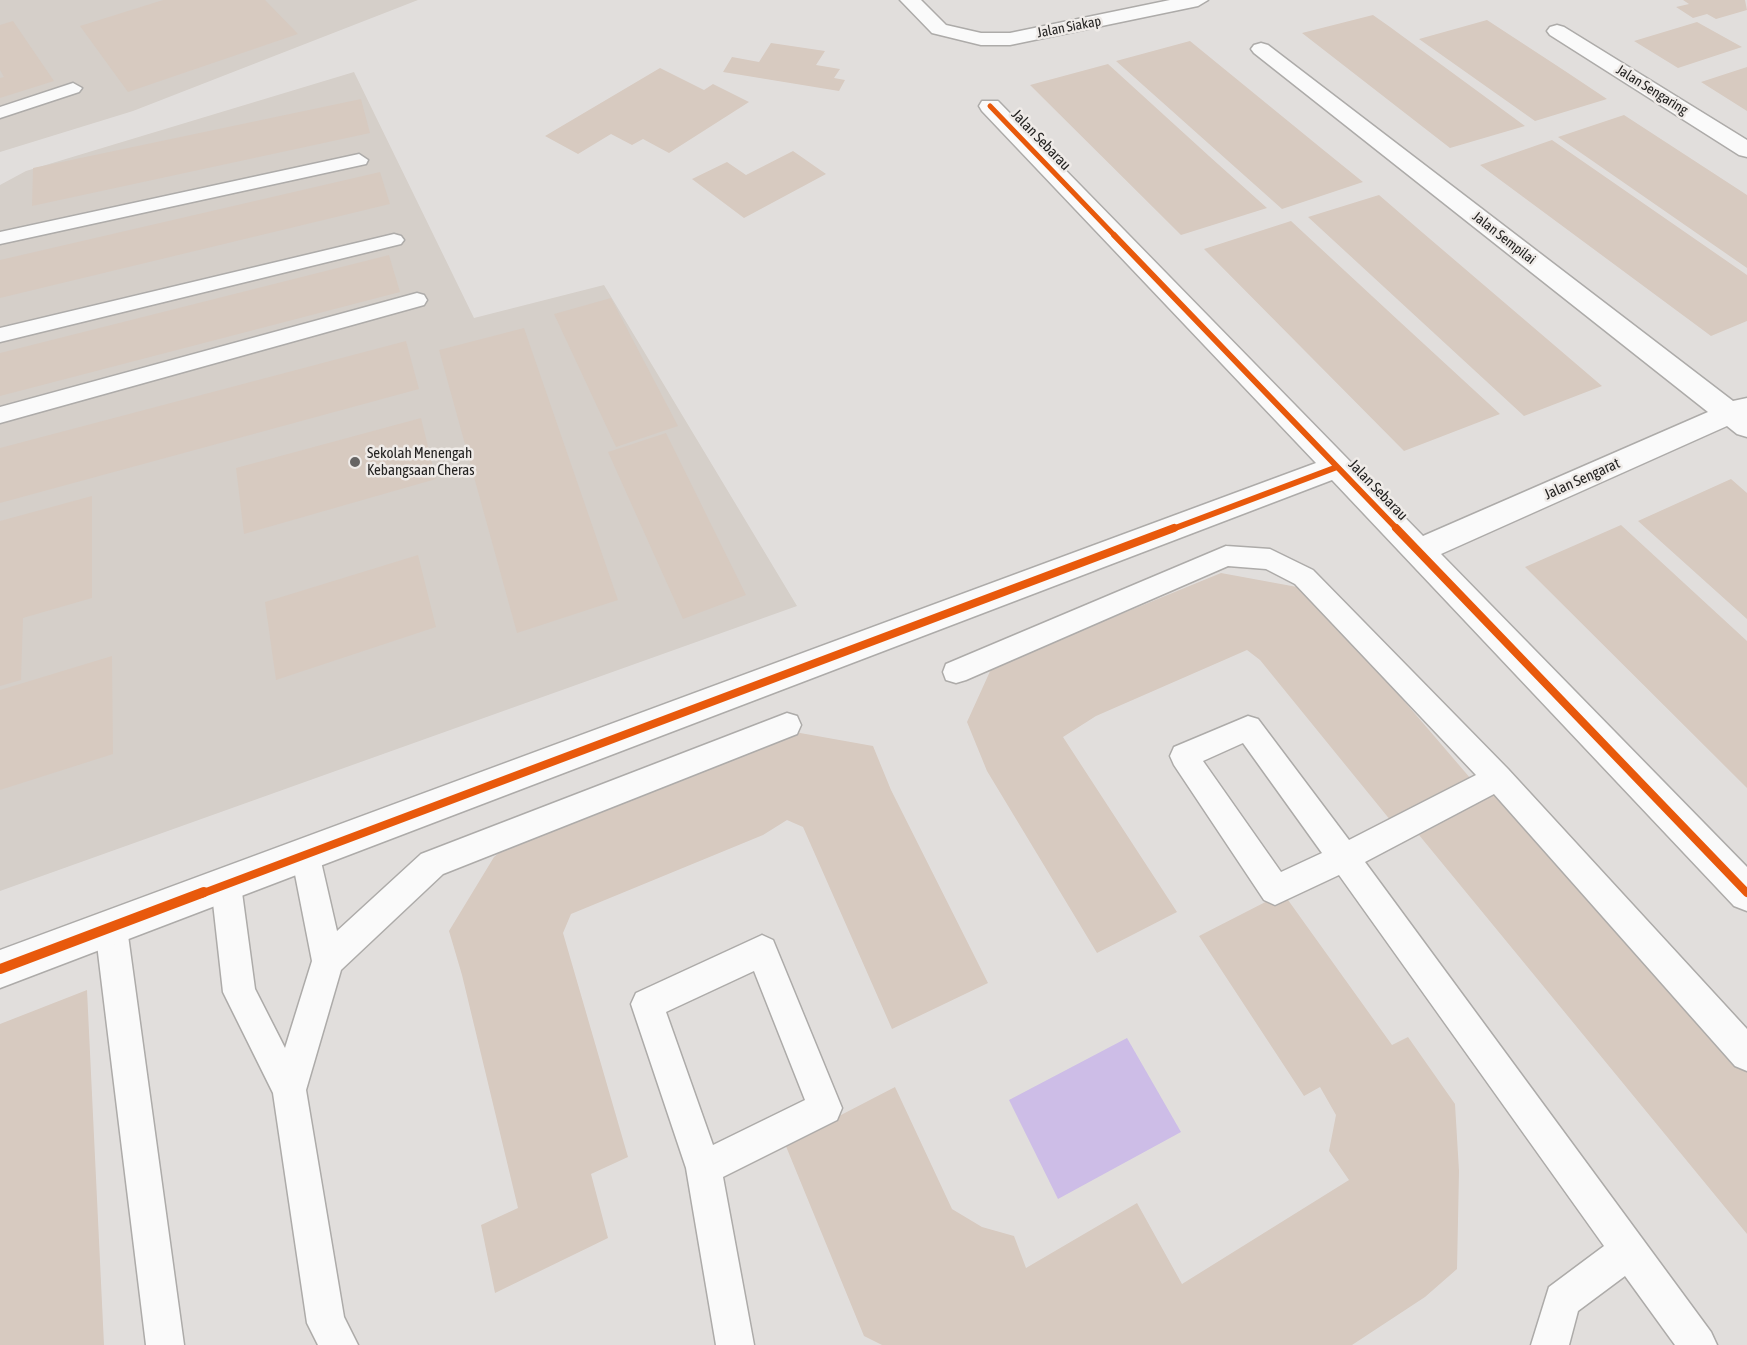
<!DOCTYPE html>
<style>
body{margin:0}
canvas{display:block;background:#e1dedc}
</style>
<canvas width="1747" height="1345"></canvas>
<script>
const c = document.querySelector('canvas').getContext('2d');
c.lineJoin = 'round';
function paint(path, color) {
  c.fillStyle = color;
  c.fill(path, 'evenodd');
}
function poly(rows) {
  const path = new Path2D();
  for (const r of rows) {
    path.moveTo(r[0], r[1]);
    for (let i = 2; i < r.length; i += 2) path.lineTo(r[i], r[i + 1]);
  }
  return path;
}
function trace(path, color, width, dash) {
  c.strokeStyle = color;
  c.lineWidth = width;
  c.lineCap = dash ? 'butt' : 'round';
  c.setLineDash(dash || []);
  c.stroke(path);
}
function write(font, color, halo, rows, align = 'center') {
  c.font = font + ' "Asap Condensed",sans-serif';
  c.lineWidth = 5;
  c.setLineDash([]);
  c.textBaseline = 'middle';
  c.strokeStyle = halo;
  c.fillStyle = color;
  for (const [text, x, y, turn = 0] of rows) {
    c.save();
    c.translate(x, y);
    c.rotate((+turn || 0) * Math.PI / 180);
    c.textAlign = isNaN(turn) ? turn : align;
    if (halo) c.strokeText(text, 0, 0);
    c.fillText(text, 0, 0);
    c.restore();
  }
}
paint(poly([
 [0,0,418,0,133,111,0,152],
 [354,72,474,318,604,285,797,606,0,891,0,185,26,171]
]), '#d5cfc9');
paint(poly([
 [1127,1038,1181,1132,1058,1199,1009,1100]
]), '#cdbde7');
paint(poly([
 [163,0,265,0,298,34,128,92,80,26],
 [1683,0,1745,0,1747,10,1716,19,1707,14,1693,18,1676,7,1689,4],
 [1373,15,1390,27,1525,126,1450,148,1302,33],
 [1487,20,1565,71,1607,99,1535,121,1419,39],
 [13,21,54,81,0,98,0,78,4,77,0,70,0,25],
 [1697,22,1742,47,1678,68,1634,41],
 [1190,41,1321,148,1363,182,1282,209,1116,61],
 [771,43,825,51,816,65,840,69,834,78,845,80,839,91,723,72,732,57,759,62],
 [1108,64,1209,156,1267,208,1181,235,1030,85],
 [1747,67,1747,111,1701,82],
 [660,68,704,90,713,84,749,102,669,153,643,139,632,145,611,134,578,154,545,136],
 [361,99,370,133,32,206,33,168],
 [1624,115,1747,195,1747,268,1558,137],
 [1552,140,1747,275,1747,321,1711,336,1480,165],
 [793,151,826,174,744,218,692,179,727,162,746,175],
 [380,172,390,204,0,298,0,260],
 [1379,195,1423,233,1602,386,1524,416,1308,217],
 [1291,221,1399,321,1500,414,1404,451,1204,249],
 [389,255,400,292,0,396,0,353],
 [611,298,678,426,616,447,554,314],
 [524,328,618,600,517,633,439,350],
 [406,341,419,389,0,503,0,448],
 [421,418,436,479,244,534,236,468],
 [666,433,746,595,683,619,608,452],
 [1731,479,1747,493,1747,619,1638,521],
 [92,496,92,598,23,618,21,680,0,686,0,521],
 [1621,525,1747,641,1747,788,1525,567],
 [418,555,436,627,276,680,265,602],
 [1221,573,1308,589,1471,779,1391,821,1260,660,1247,650,1096,716,1063,737,1177,912,1097,953,987,771,967,722,992,667],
 [112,656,113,754,0,790,0,690],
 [789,731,873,746,891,790,988,983,892,1029,803,827,787,820,763,835,571,914,563,933,628,1157,591,1174,608,1238,495,1293,481,1225,518,1208,462,975,449,931,494,857,517,838],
 [1503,789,1747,1062,1747,1234,1419,835],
 [1283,893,1392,1045,1408,1037,1455,1104,1459,1171,1457,1269,1425,1297,1352,1345,882,1345,864,1336,785,1144,895,1087,952,1209,982,1227,1014,1236,1026,1268,1137,1203,1182,1284,1349,1180,1329,1151,1336,1115,1320,1087,1304,1096,1199,936],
 [87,990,104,1345,0,1345,0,1024]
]), '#d7cac0');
const service = poly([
 [73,83,82,88,79,92,0,118,0,107,73,83],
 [359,154,368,160,366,164,0,244,0,232,359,154],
 [394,234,401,236,404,240,401,244,0,342,0,328,394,234],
 [417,293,424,295,427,300,424,305,0,423,0,407,417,293],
 [1226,546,1270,549,1313,570,1508,769,1747,1029,1747,1071,1735,1066,1494,794,1365,862,1711,1332,1717,1345,1675,1345,1625,1276,1578,1311,1569,1345,1531,1345,1549,1287,1604,1246,1339,875,1275,905,1264,900,1174,765,1170,756,1174,747,1248,716,1258,719,1349,840,1476,775,1295,584,1266,569,1228,566,966,680,956,683,946,680,943,672,946,664,1226,546],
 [1243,743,1322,853,1281,872,1203,761,1243,743],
 [787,713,797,716,801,725,797,734,443,874,341,970,306,1090,344,1317,358,1345,318,1345,307,1323,273,1093,223,992,211,885,215,875,226,870,237,875,241,885,255,989,285,1048,312,961,291,854,295,844,306,840,317,844,337,931,421,854,787,713],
 [111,913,122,917,127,928,184,1345,146,1345,95,928,100,917,111,913],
 [762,935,773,940,842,1108,837,1120,723,1177,754,1345,716,1345,686,1168,631,1004,636,993,762,935],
 [754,971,805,1100,713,1145,666,1012,754,971]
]);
const minor = poly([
 [900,0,921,0,946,25,981,33,1010,33,1170,0,1208,0,1198,6,1010,45,981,45,932,33,900,0],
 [1557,25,1564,27,1747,140,1747,157,1739,155,1550,35,1547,31,1550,27,1557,25],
 [1261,43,1268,45,1733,401,1747,398,1747,437,1737,434,1727,426,1441,554,1747,867,1747,911,1734,906,1332,480,0,988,0,950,1316,463,982,111,979,106,982,101,998,101,1423,536,1708,412,1254,53,1251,49,1254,45,1261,43]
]);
trace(service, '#adaba9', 3);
trace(minor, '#adaba9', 3);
paint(service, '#fafafa');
paint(minor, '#fafafa');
trace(poly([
 [990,106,1116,237]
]), '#e8590c', 5);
trace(poly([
 [1114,235,1398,530],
 [1170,530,1337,467]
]), '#e8590c', 6);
trace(poly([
 [1396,528,1747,893],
 [201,894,1174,528]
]), '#e8590c', 8);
trace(poly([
 [0,969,204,892]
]), '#e8590c', 10);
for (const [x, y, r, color] of [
 [355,462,6,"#666463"]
]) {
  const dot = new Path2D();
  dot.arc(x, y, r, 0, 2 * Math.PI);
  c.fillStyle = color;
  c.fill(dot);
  trace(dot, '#efebe8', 2);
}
write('14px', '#242322', '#efebe8', [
 ["Jalan Siakap",1069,27,-11],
 ["Jalan Sengaring",1652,90,32],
 ["Jalan Sempilai",1504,238,38]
]);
write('15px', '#242322', '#efebe8', [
 ["Jalan Sebarau",1041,140,46],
 ["Jalan Sengarat",1582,479,-24],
 ["Jalan Sebarau",1378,490,46]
]);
write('15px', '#242322', '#efebe8', [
 ["Sekolah Menengah",367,453],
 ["Kebangsaan Cheras",367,470]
], 'left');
</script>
